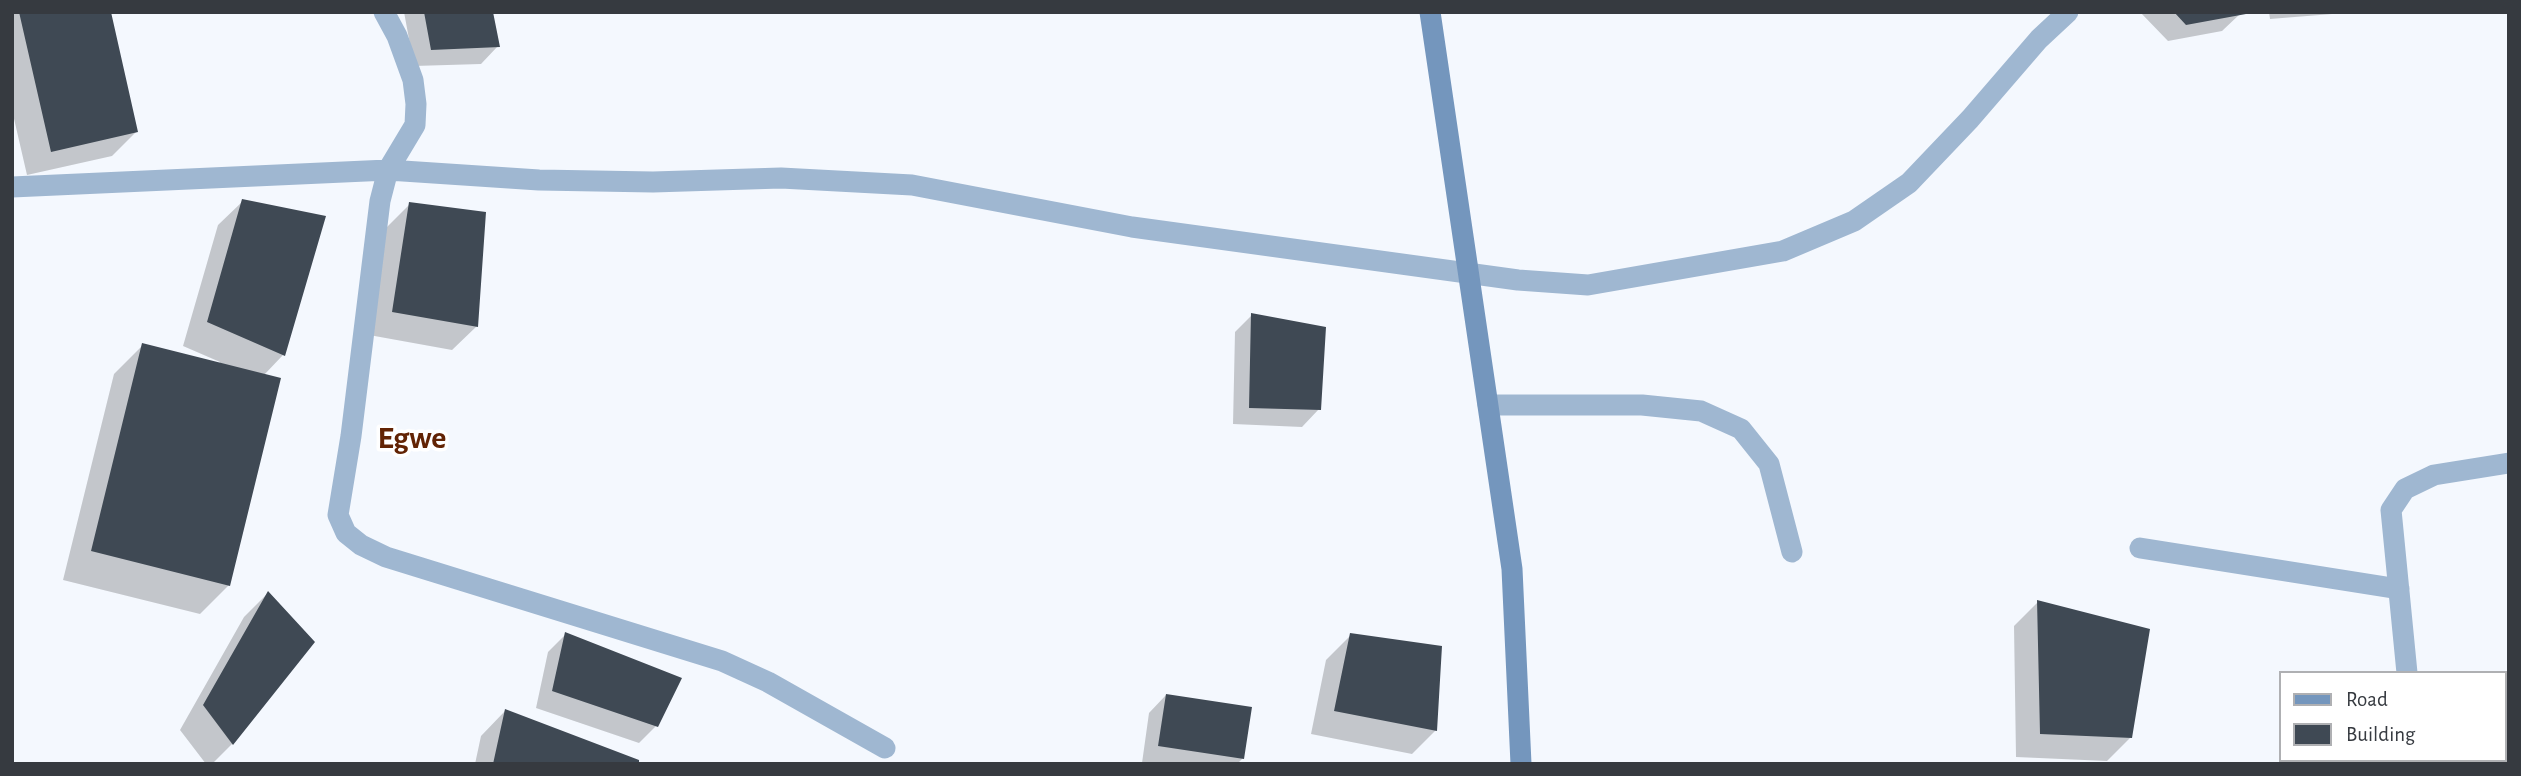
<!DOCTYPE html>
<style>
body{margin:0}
#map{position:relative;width:2521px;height:776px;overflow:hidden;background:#f4f8fe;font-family:"Alegreya Sans",sans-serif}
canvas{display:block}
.frame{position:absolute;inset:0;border:14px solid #363a40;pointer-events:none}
.legend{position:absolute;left:2279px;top:671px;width:228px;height:91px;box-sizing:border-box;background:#fff;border:2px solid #afb0b3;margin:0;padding:9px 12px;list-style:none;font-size:21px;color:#363a40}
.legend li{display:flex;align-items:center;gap:14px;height:35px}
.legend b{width:35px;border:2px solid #afb0b3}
</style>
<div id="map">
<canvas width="2521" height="776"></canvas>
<div class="frame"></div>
<ul class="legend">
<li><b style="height:9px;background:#7496bd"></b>Road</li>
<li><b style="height:19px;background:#3f4954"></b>Building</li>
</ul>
</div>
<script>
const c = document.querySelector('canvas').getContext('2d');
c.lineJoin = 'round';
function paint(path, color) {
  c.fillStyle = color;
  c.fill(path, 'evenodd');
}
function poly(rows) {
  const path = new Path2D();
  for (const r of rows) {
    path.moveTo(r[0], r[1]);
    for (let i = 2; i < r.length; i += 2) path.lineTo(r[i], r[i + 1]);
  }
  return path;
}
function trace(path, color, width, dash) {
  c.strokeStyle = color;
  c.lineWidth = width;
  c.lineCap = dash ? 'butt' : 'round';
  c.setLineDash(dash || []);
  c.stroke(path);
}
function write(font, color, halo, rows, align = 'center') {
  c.font = font + ' "Alegreya Sans",sans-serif';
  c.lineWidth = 7;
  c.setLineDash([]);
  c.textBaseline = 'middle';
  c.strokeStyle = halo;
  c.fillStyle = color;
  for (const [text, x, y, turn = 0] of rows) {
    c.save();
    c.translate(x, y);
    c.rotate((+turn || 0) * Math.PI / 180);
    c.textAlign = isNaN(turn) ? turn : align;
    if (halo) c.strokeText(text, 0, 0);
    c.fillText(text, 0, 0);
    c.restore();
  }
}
paint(poly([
 [12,12,109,12,136,132,112,156,27,175,12,110],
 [404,12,491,12,498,46,481,64,414,66],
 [2140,12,2240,12,2240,14,2222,31,2168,41],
 [2269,12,2357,12,2270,19],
 [243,201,283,355,264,375,229,585,200,614,63,580,114,374,143,345,219,364,220,362,183,346,218,225],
 [410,204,477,326,452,350,369,335,386,228],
 [1252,315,1319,409,1302,427,1233,424,1235,332],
 [268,593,313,643,232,744,212,764,206,764,180,730,244,617],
 [2038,602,2131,737,2107,761,2016,757,2014,626],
 [566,634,656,726,639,743,536,708,548,652],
 [1351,635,1436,730,1412,754,1311,734,1326,660],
 [1166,695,1243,758,1237,764,1142,763,1149,713],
 [505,711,637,764,475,764,481,736]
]), '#0003');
paint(poly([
 [19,12,111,12,138,132,51,152],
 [424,12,493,12,500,47,431,50],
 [2174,12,2246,12,2246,14,2186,25],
 [242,199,326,216,285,356,207,322],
 [409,202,486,212,478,327,392,312],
 [1251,313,1326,327,1321,410,1249,408],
 [142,343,281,378,230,586,91,551],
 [268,591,315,642,233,745,203,705],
 [2037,600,2150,629,2132,738,2040,734],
 [565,632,682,678,658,727,552,691],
 [1350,633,1442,646,1437,731,1334,711],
 [1166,694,1252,707,1244,759,1158,746],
 [505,709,639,760,639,764,493,764]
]), '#3f4954');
trace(poly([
 [384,12,397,36,413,80,416,104,415,125,388,170,380,201,351,436,338,515,346,533,361,545,386,557,722,661,768,682,885,748],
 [12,187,388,170,539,180,653,182,781,178,912,185,1132,227,1518,280,1588,285,1783,251,1854,221,1909,183,1970,119,2039,39,2068,12],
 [1488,405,1642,405,1701,411,1741,429,1769,464,1792,552],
 [2140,548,2399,589],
 [2407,673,2391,510,2405,489,2434,475,2509,463],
 [2415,760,2415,764]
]), '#9fb7d1', 21);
trace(poly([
 [1430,12,1512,569,1521,764]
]), '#7496bd', 21);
write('bold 32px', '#622304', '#fff', [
 ["Egwe",412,438]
]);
</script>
